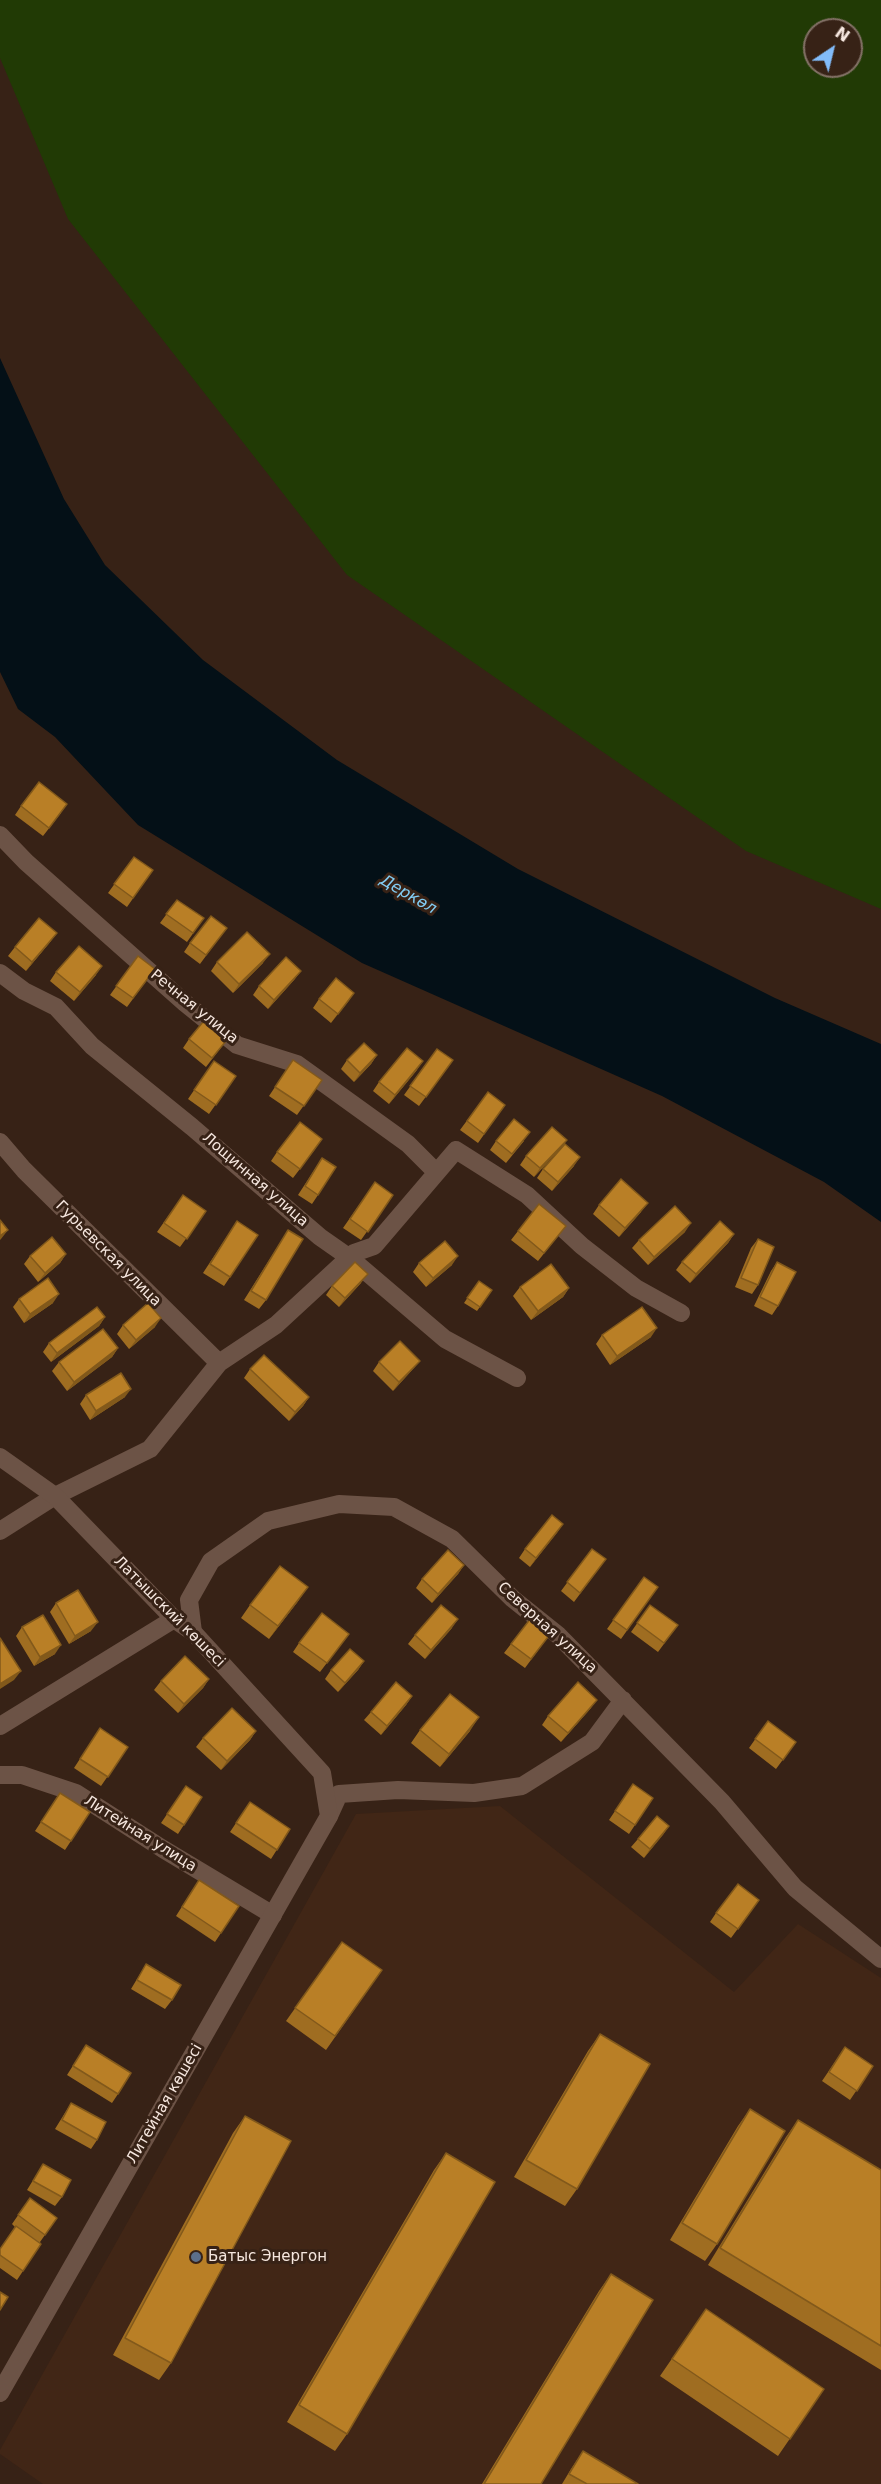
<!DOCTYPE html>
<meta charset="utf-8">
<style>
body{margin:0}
#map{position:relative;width:881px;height:2484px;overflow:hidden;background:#372216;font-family:"DejaVu Sans",sans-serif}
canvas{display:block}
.north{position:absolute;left:803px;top:18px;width:60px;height:60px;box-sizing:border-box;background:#372216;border:2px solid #837166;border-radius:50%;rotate:35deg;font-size:16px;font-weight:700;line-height:24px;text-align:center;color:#f6e7df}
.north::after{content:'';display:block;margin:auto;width:21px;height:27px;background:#82bcfa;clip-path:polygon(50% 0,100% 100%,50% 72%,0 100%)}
</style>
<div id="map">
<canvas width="881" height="2484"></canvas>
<div class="north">N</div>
</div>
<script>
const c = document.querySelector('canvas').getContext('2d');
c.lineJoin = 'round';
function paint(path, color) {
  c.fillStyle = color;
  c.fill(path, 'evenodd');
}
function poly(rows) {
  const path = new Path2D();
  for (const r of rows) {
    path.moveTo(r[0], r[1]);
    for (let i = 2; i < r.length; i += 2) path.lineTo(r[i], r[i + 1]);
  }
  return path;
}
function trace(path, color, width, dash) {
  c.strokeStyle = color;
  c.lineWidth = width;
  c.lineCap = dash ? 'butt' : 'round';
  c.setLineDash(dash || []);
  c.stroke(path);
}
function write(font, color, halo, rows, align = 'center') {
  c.font = font + ' "DejaVu Sans",sans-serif';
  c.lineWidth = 6;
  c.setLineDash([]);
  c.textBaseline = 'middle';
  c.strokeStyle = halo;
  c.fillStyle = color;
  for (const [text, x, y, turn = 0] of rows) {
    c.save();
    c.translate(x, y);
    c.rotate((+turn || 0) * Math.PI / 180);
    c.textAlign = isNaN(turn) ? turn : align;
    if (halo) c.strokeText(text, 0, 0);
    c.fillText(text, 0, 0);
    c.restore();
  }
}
paint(poly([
 [500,1806,734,1992,798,1924,881,1978,881,2484,43,2484,0,2454,0,2450,356,1814]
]), '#412616');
paint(poly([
 [0,0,881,0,881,909,746,851,347,575,68,219,0,58],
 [815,30,851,30,851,66,815,66]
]), '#213a05');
paint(poly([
 [0,358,64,499,105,565,203,660,337,760,518,869,775,998,881,1044,881,1222,824,1182,662,1096,362,963,138,825,55,737,18,709,0,672]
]), '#041017');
trace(poly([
 [0,835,26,862,185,1003,237,1045,297,1064,408,1144,436,1172],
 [0,973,24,991,56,1007,92,1046,192,1127,320,1237,350,1258,445,1339,517,1378],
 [0,1142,24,1170,219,1363],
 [0,1531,55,1496,150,1449,219,1363,276,1325,354,1253,374,1246,456,1150,527,1195,582,1246,636,1288,681,1313],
 [193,1632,189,1600,211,1561,268,1521,339,1504,394,1507,452,1539,513,1599,558,1635,722,1802,795,1888,881,1959],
 [0,1726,174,1619],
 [0,1775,22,1775,76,1793,163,1849,273,1915],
 [329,1816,339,1794,398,1790,474,1793,522,1786,592,1742,623,1700]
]), '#6c5346', 18);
trace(poly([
 [0,1457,55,1496,174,1619,193,1632,322,1773,329,1816,0,2393]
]), '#6c5346', 18);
paint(poly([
 [21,806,61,813,43,836,15,815],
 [134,857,153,870,127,907,108,893],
 [177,900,204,918,187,942,160,923],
 [220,937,200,964,184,952,190,943],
 [51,941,26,971,8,956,15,947],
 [138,956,155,969,127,1007,110,995],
 [217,962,263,963,233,993,211,971],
 [301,971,294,980,268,1009,253,995,259,986],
 [56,972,96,975,74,1001,50,981],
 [354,993,331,1023,313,1008,319,999],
 [189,1039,226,1041,206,1067,183,1048],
 [437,1049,453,1060,419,1106,404,1095],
 [377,1055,371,1064,354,1082,341,1069,347,1060],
 [293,1060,322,1080,297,1115,269,1096],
 [214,1061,236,1076,209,1114,188,1099],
 [417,1070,389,1104,373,1091,379,1082],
 [488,1092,505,1105,478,1143,460,1130],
 [496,1141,524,1141,506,1163,490,1150],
 [316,1148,293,1178,271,1161,277,1152],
 [560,1149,534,1177,520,1165,526,1156],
 [322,1158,318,1195,312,1204,298,1195],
 [574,1166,552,1191,537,1178,543,1169],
 [375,1182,393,1195,361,1240,343,1228],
 [183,1195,206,1211,180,1247,157,1232],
 [599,1205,641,1212,619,1237,593,1214],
 [237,1221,230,1277,224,1286,203,1273],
 [566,1226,538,1261,511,1240,518,1231],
 [288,1230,266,1300,259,1309,244,1300],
 [685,1232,648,1265,632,1248,639,1240],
 [734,1234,728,1243,690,1283,676,1270,682,1262],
 [758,1239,758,1285,752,1294,735,1287,751,1248],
 [66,1254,60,1263,38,1282,24,1264,30,1256],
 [777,1262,778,1306,772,1315,754,1306,771,1271],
 [419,1263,452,1265,426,1287,413,1272],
 [479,1281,492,1290,477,1311,464,1303],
 [361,1283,339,1307,326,1295,332,1286],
 [520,1287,569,1288,563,1297,531,1320,513,1296],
 [19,1299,53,1303,24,1323,13,1307],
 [105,1317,99,1326,51,1362,43,1352,49,1343],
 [123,1325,155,1327,129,1349,117,1334],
 [602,1335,651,1337,610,1365,596,1344],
 [118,1348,112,1357,67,1391,52,1371,59,1362],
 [420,1361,413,1369,393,1391,373,1371,379,1362],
 [250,1369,309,1397,303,1406,289,1421,244,1378],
 [86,1395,125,1397,90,1420,80,1404],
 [563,1524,530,1567,519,1558,525,1549],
 [592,1549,606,1559,574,1602,561,1591],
 [464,1565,458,1574,432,1603,416,1588,422,1579],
 [644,1577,658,1587,621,1639,607,1629],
 [299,1600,269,1639,241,1618,250,1605],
 [56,1603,91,1631,69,1644,50,1612],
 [650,1605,678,1625,658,1652,631,1632],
 [531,1618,551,1633,525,1668,504,1653],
 [22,1627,55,1654,34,1666,16,1636],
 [452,1628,425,1659,408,1644,415,1635],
 [349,1634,320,1672,293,1652,299,1643],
 [364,1661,358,1670,338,1692,325,1679,331,1670],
 [209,1679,203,1688,178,1713,154,1690,161,1681],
 [412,1696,406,1705,381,1735,364,1720,371,1712],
 [591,1708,561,1742,542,1725,548,1716],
 [768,1721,796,1742,776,1769,749,1748],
 [100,1728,128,1747,101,1786,74,1768],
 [420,1730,470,1731,440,1767,411,1743],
 [256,1731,250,1740,221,1770,196,1747,203,1738],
 [633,1784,653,1798,629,1834,609,1820],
 [186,1786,202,1797,178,1834,161,1823],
 [60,1793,90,1812,65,1850,35,1831],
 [250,1802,290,1829,271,1859,230,1832],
 [669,1826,644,1858,631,1847,638,1839],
 [193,1889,221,1933,215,1942,176,1916],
 [759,1900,731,1938,710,1922,716,1913],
 [342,1942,382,1970,326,2050,286,2021],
 [146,1964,172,2000,165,2009,131,1989],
 [600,2034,577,2189,565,2206,514,2177,588,2051],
 [86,2045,118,2094,112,2103,67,2075],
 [845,2047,873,2066,850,2100,822,2081],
 [71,2103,97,2140,91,2149,55,2129],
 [750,2109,717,2244,705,2261,670,2240,738,2126],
 [245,2116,171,2363,159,2380,113,2355,233,2133],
 [798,2120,881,2170,881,2370,708,2265,786,2137],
 [446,2153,347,2434,335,2451,287,2422,434,2170],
 [43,2164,62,2197,55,2206,27,2190],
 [30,2198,57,2218,40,2242,41,2244,17,2280,0,2268,0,2249,15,2227,12,2224],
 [611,2274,541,2484,482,2484,599,2291],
 [706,2309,824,2389,778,2456,660,2376],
 [583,2451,638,2484,562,2484,571,2469]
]), '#9f6d21');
paint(poly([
 [57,933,51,941,26,971,32,962],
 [270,954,263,963,233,993,239,984],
 [102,966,96,975,74,1001,80,992],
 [301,971,294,980,268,1009,274,1000],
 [354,993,348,1002,331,1023,338,1014],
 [377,1055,371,1064,354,1082,360,1073],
 [423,1061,417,1070,389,1104,395,1095],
 [567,1140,560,1149,534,1177,540,1168],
 [580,1157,574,1166,552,1191,558,1182],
 [648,1203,641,1212,619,1237,625,1228],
 [691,1223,685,1232,648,1265,654,1257],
 [8,1230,1,1239,0,1240,0,1236],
 [734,1234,728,1243,690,1283,696,1274],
 [66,1254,60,1263,38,1282,45,1273],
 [458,1256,452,1265,426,1287,433,1278],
 [368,1274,361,1283,339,1307,345,1298],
 [569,1288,563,1297,531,1320,538,1311],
 [59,1294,53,1303,24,1323,30,1314],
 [105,1317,99,1326,51,1362,57,1353],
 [161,1318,155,1327,129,1349,136,1340],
 [657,1328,651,1337,610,1365,617,1356],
 [118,1348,112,1357,67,1391,74,1382],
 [420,1361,413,1369,393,1391,399,1382],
 [131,1389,125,1397,90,1420,96,1411],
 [309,1397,303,1406,289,1421,295,1412],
 [563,1524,557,1533,530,1567,536,1558],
 [464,1565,458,1574,432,1603,438,1594],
 [308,1587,299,1600,269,1639,278,1626],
 [458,1619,452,1628,425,1659,431,1650],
 [98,1622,91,1631,69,1644,75,1636],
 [61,1645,55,1654,34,1666,40,1657],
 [364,1661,358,1670,338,1692,345,1683],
 [21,1671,14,1680,0,1689,0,1684],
 [209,1679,203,1688,178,1713,184,1704],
 [412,1696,406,1705,381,1735,387,1726],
 [597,1700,591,1708,561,1742,568,1733],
 [479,1717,470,1731,440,1767,449,1754],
 [256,1731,250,1740,221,1770,227,1761],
 [669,1826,663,1835,644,1858,650,1849]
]), '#82591b');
const building = poly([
 [39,782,67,804,49,828,21,806,39,782],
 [134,857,153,870,133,898,114,884,134,857],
 [177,900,204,918,193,933,166,914,177,900],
 [211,916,227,928,206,955,190,943,211,916],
 [39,918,57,933,32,962,15,947,39,918],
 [247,932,270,954,239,984,217,962,247,932],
 [79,946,102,966,80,992,56,972,79,946],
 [138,956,155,969,133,998,116,986,138,956],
 [286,957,301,971,274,1000,259,986,286,957],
 [336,978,354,993,338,1014,319,999,336,978],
 [203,1022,226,1041,212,1058,189,1039,203,1022],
 [364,1043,377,1055,360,1073,347,1060,364,1043],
 [407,1048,423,1061,395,1095,379,1082,407,1048],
 [437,1049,453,1060,426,1097,410,1086,437,1049],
 [293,1060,322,1080,304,1106,275,1087,293,1060],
 [214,1061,236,1076,216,1105,194,1090,214,1061],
 [488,1092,505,1105,484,1134,467,1121,488,1092],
 [514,1119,530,1132,512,1154,496,1141,514,1119],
 [300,1122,322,1139,300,1169,277,1152,300,1122],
 [552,1127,567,1140,540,1168,526,1156,552,1127],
 [565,1144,580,1157,558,1182,543,1169,565,1144],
 [322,1158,336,1167,318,1195,305,1186,322,1158],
 [621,1179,648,1203,625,1228,599,1205,621,1179],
 [375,1182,393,1195,368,1232,350,1219,375,1182],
 [183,1195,206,1211,187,1239,164,1223,183,1195],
 [539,1204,566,1226,544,1253,518,1231,539,1204],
 [675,1206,691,1223,654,1257,639,1240,675,1206],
 [0,1220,8,1230,0,1236,0,1220],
 [237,1221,258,1235,230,1277,210,1264,237,1221],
 [720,1221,734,1234,696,1274,682,1262,720,1221],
 [288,1230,303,1239,266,1300,251,1291,288,1230],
 [52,1237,66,1254,45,1273,30,1256,52,1237],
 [758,1239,774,1247,758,1285,741,1278,758,1239],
 [445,1241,458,1256,433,1278,419,1263,445,1241],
 [355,1262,368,1274,345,1298,332,1286,355,1262],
 [777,1262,796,1272,778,1306,760,1297,777,1262],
 [551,1264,569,1288,538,1311,520,1287,551,1264],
 [48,1278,59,1294,30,1314,19,1299,48,1278],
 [479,1281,492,1290,480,1307,467,1298,479,1281],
 [148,1303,161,1318,136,1340,123,1325,148,1303],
 [97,1307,105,1317,57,1353,49,1343,97,1307],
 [642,1307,657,1328,617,1356,602,1335,642,1307],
 [103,1329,118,1348,74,1382,59,1362,103,1329],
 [400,1341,420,1361,399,1382,379,1362,400,1341],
 [264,1355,309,1397,295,1412,250,1369,264,1355],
 [121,1373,131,1389,96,1411,86,1395,121,1373],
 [552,1515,563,1524,536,1558,525,1549,552,1515],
 [592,1549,606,1559,580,1593,567,1582,592,1549],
 [448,1550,464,1565,438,1594,422,1579,448,1550],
 [280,1566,308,1587,278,1626,250,1605,280,1566],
 [644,1577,658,1587,627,1630,613,1620,644,1577],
 [78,1590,98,1622,75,1636,56,1603,78,1590],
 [441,1605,458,1619,431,1650,415,1635,441,1605],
 [650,1605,678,1625,664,1643,637,1623,650,1605],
 [322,1613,349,1634,327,1663,299,1643,322,1613],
 [43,1615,61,1645,40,1657,22,1627,43,1615],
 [531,1618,551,1633,531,1659,511,1644,531,1618],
 [0,1638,21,1671,0,1684,0,1638],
 [350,1649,364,1661,345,1683,331,1670,350,1649],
 [185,1656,209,1679,184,1704,161,1681,185,1656],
 [396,1682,412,1696,387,1726,371,1712,396,1682],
 [578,1682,597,1700,568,1733,548,1716,578,1682],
 [450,1694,479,1717,449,1754,420,1730,450,1694],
 [232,1708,256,1731,227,1761,203,1738,232,1708],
 [768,1721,796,1742,783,1760,755,1739,768,1721],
 [100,1728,128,1747,108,1777,80,1759,100,1728],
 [633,1784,653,1798,635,1825,615,1811,633,1784],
 [186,1786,202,1797,184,1825,167,1814,186,1786],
 [60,1793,90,1812,71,1841,41,1822,60,1793],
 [250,1802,290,1829,277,1850,236,1823,250,1802],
 [657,1816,669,1826,650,1849,638,1839,657,1816],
 [199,1880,239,1906,221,1933,182,1907,199,1880],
 [738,1884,759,1900,738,1929,716,1913,738,1884],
 [342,1942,382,1970,335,2036,295,2008,342,1942],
 [146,1964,181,1985,172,2000,137,1980,146,1964],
 [600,2034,650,2064,577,2189,526,2160,600,2034],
 [86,2045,131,2073,118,2094,73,2066,86,2045],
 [845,2047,873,2066,857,2091,829,2072,845,2047],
 [71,2103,106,2122,97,2140,62,2120,71,2103],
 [750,2109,785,2131,717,2244,682,2223,750,2109],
 [245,2116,291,2141,171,2363,125,2338,245,2116],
 [798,2120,881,2170,881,2346,720,2248,798,2120],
 [446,2153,495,2182,347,2434,299,2405,446,2153],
 [43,2164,71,2180,62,2197,33,2181,43,2164],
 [30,2198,57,2218,45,2235,18,2215,30,2198],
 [16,2226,41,2244,23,2271,0,2255,0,2249,16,2226],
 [611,2274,653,2300,541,2484,484,2484,611,2274],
 [0,2292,8,2297,0,2310,0,2292],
 [706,2309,824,2389,790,2439,672,2359,706,2309],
 [583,2451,638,2484,587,2484,569,2474,583,2451]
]);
paint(building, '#b97f26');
trace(building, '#82591b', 1.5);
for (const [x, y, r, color] of [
 [196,2257,6,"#5c6f8a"]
]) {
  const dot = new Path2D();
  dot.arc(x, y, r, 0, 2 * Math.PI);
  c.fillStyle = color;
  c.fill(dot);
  trace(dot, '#372216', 2);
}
write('15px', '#f6e7df', '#372216', [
 ["Речная улица",194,1007,39],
 ["Лощинная улица",255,1180,41],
 ["Гурьевская улица",108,1254,45],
 ["Латышский көшесі",169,1612,45],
 ["Северная улица",547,1628,42],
 ["Литейная улица",140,1834,32],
 ["Литейная көшесі",165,2104,-60]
]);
write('15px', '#f6e7df', '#372216', [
 ["Батыс Энергон",208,2257]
], 'left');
write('italic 16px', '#82ccf3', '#372216', [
 ["Деркөл",408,895,30]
]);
</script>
